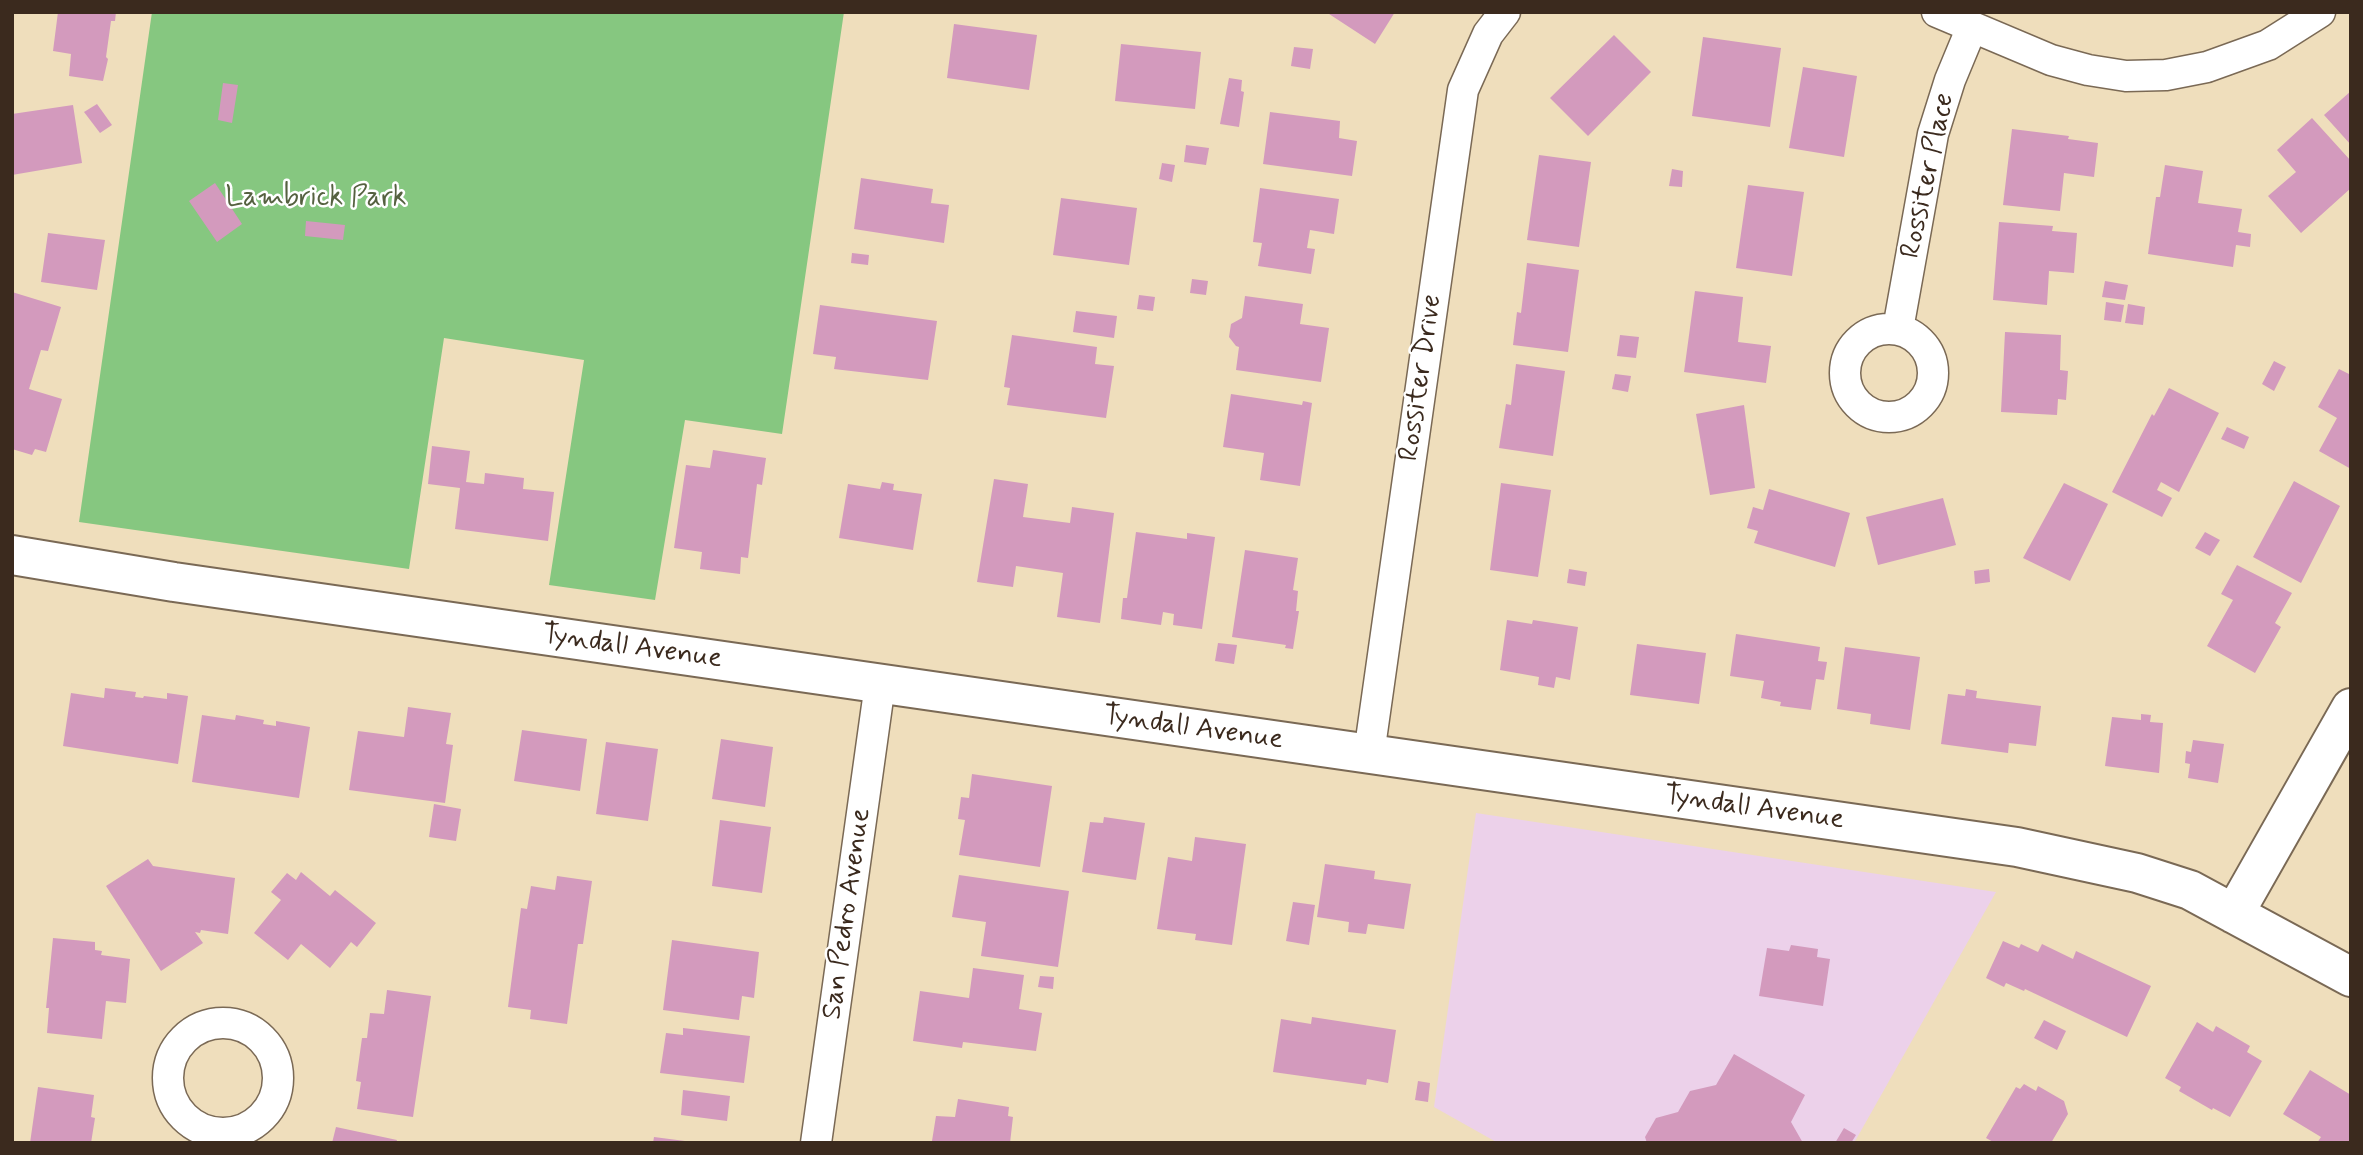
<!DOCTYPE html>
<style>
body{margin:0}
#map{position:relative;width:2363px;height:1155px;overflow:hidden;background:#efdebc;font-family:Mynerve,sans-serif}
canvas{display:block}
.frame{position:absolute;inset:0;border:14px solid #3b2a1e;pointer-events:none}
</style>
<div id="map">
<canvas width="2363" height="1155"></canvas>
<div class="frame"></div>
</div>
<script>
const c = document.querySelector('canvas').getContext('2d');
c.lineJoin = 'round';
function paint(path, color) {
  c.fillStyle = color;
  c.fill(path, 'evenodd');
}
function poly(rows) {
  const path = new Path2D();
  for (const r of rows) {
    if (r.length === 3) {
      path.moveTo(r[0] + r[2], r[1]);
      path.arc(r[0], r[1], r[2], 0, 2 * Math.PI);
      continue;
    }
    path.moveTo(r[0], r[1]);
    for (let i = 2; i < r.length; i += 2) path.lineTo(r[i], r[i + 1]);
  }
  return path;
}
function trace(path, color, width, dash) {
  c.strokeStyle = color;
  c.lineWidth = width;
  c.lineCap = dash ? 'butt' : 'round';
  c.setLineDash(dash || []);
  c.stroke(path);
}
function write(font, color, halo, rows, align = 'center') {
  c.font = font + ' Mynerve,sans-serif';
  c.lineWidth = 5;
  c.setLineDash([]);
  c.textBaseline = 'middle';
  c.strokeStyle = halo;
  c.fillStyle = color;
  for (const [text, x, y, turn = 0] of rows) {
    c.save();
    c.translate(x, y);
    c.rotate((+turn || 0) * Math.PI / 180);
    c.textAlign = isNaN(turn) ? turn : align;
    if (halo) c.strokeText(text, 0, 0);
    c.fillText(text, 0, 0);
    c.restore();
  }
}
paint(poly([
 [1476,813,1996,892,1854,1143,1498,1143,1434,1107]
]), '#ecd1ea');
paint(poly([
 [152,12,844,12,782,434,685,420,655,600,549,585,584,360,444,338,409,569,79,522]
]), '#86c780');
paint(poly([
 [58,12,116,12,115,21,111,21,106,57,108,59,103,81,69,76,71,54,53,51],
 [1326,12,1395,12,1375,44],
 [954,24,1037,35,1029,90,947,78],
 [1614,35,1651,72,1588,136,1550,98],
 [1703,37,1781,48,1770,127,1692,116],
 [1121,44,1201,52,1195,109,1115,101],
 [1294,47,1313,49,1310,69,1291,66],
 [1803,67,1857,76,1844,157,1789,148],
 [1229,78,1242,80,1241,91,1244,92,1239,127,1220,124],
 [223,83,238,85,232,123,218,120],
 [2351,91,2351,145,2324,115],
 [97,104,112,125,100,133,84,112],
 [73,105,82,163,12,175,12,114],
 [1270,112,1340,121,1339,138,1357,141,1352,176,1263,164],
 [2312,118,2351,161,2351,188,2301,233,2268,196,2296,172,2277,150],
 [2012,129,2069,136,2068,139,2098,143,2094,177,2064,173,2060,211,2003,205],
 [1186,145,1209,148,1206,165,1184,162],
 [1539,155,1591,162,1579,247,1527,240],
 [1162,163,1175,165,1172,182,1159,179],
 [2165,165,2203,171,2198,203,2242,209,2238,232,2251,234,2250,247,2236,245,2233,267,2148,254,2156,197,2160,197],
 [1672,169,1683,171,1682,187,1669,186],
 [861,178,933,189,931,203,949,205,944,243,854,229],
 [215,183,242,224,217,242,189,201],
 [1748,185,1804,192,1792,276,1736,268],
 [1260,188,1339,199,1334,234,1310,230,1307,248,1315,249,1311,274,1258,266,1262,243,1253,242],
 [1061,198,1137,208,1129,265,1053,255],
 [306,221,345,225,343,240,305,236],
 [1999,222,2053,226,2052,231,2077,233,2074,273,2049,271,2047,305,1993,300],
 [48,233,105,240,97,290,41,282],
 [852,253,869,255,868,265,851,263],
 [1527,263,1579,270,1568,352,1513,345,1517,312,1521,313],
 [1192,279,1208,281,1206,295,1190,293],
 [2105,281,2128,285,2125,300,2102,297],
 [1695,291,1743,297,1738,342,1771,346,1766,383,1684,372],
 [12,292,61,307,48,351,41,350,29,389,62,399,46,452,35,449,32,455,12,449],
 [1139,295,1155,297,1153,311,1137,309],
 [1245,296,1303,304,1300,324,1329,328,1321,382,1236,370,1239,347,1236,346,1229,337,1231,324,1242,318],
 [2106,302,2124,305,2121,322,2104,320],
 [2128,304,2145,307,2143,325,2125,323],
 [820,305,937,321,928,380,834,369,836,357,813,354],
 [1076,311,1117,316,1114,338,1073,332],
 [2005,332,2061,335,2060,370,2068,371,2066,400,2058,399,2057,415,2001,412],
 [1012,335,1097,347,1095,364,1114,366,1106,418,1007,405,1010,388,1004,387],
 [1620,335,1639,337,1636,358,1617,356],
 [2274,361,2286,367,2274,391,2262,384],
 [1516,364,1565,371,1553,456,1499,448,1506,404,1511,405],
 [2339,369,2351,375,2351,469,2319,451,2337,418,2318,407],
 [1615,374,1631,376,1628,392,1612,389],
 [2169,388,2219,413,2179,492,2161,482,2157,490,2172,498,2162,517,2112,492,2152,414,2154,416],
 [1231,394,1302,405,1303,401,1312,403,1300,486,1260,480,1264,453,1223,447],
 [1744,405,1755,488,1710,495,1696,414],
 [2227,427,2249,437,2244,449,2221,439],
 [432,446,470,451,466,482,484,484,485,473,524,478,523,489,554,492,548,541,455,529,460,488,428,484],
 [713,450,766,458,762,485,757,484,748,558,741,557,740,574,700,569,702,552,674,548,686,465,710,468],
 [994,479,1028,484,1023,517,1070,523,1072,507,1114,513,1100,623,1057,617,1063,573,1016,566,1013,587,977,582],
 [2294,481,2340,506,2301,583,2253,557],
 [882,482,894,484,893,490,922,494,913,550,839,538,848,484,880,489],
 [1501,483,1551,490,1538,577,1490,570],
 [2064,483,2108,504,2070,581,2023,558],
 [1769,489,1850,513,1835,567,1754,543,1758,531,1747,528,1753,507,1763,510],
 [1943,498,1956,545,1878,565,1866,517],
 [1136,532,1187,539,1187,533,1215,537,1202,629,1173,625,1174,614,1163,612,1161,625,1121,619,1123,598,1127,598],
 [2205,532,2220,540,2210,556,2195,548],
 [1245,550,1298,558,1293,590,1298,591,1296,611,1299,611,1293,649,1285,648,1286,645,1232,637],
 [2237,565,2292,593,2275,623,2281,627,2255,673,2207,646,2233,600,2221,594],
 [1569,569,1587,572,1585,586,1567,583],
 [1989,569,1990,582,1975,584,1974,571],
 [1507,620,1532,624,1533,620,1578,627,1570,680,1556,677,1554,688,1538,685,1539,677,1500,670],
 [1736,634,1820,647,1818,661,1827,662,1824,680,1816,679,1811,710,1780,706,1781,702,1761,698,1764,681,1730,676],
 [1218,643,1237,645,1234,664,1215,661],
 [1637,644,1706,653,1699,704,1630,695],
 [1845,647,1920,657,1910,730,1870,724,1871,714,1837,709],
 [105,688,136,692,135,697,143,698,144,696,167,699,167,693,188,696,178,764,63,746,71,693,104,698],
 [1966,689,1977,691,1976,698,2041,706,2036,746,2009,743,2008,753,1941,744,1948,694,1965,696],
 [408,707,451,713,446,744,453,745,445,803,349,790,358,731,404,737],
 [2141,714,2151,715,2150,722,2163,723,2159,773,2105,766,2112,717,2141,720],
 [202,715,235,720,236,715,264,720,263,724,276,726,276,721,310,727,299,798,192,782],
 [522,730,587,739,580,791,514,781],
 [721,739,773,747,765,807,712,799],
 [2193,740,2224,744,2218,783,2188,778,2190,764,2185,763,2186,751,2191,752],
 [606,742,658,749,648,821,596,814],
 [972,774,1052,786,1040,867,959,855,965,820,958,819,961,797,969,798],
 [434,804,461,809,456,841,429,837],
 [1104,817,1145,823,1136,880,1082,872,1090,822,1103,823],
 [720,820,771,827,762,893,712,886],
 [1195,837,1246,844,1232,945,1195,940,1196,934,1157,929,1168,857,1192,861],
 [148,859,153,866,235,878,228,934,201,930,200,933,195,932,203,943,161,971,106,886],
 [1325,864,1375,871,1374,879,1411,884,1404,929,1368,924,1366,934,1348,932,1349,922,1317,917],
 [301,872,330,896,335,890,376,923,357,947,351,942,330,968,301,944,288,960,254,933,281,900,271,892,287,873,296,880],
 [959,875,1069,891,1058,967,981,956,986,922,952,917],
 [557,876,592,881,583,944,578,944,567,1024,530,1019,531,1010,508,1007,521,908,527,909,531,886,555,890],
 [1293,902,1315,905,1309,945,1286,941],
 [53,938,95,942,95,950,102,951,101,955,130,959,126,1003,106,1001,102,1039,47,1033,49,1008,46,1008],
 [672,940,759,952,754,998,742,996,739,1020,663,1010],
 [2003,941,2019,948,2021,944,2038,952,2042,944,2073,959,2076,951,2151,986,2127,1037,2025,989,2024,991,2006,983,2004,987,1986,978],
 [1791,945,1818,949,1817,957,1830,959,1823,1006,1759,996,1767,948,1789,951],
 [973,968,1024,975,1019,1009,1042,1013,1036,1051,963,1042,962,1048,913,1041,920,991,969,998],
 [1040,976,1054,977,1053,989,1038,987],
 [387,990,431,996,413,1117,357,1109,361,1082,356,1081,362,1038,367,1038,370,1013,384,1014],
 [1312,1017,1396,1030,1388,1083,1367,1079,1366,1085,1273,1072,1281,1019,1311,1024],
 [2044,1020,2066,1031,2057,1050,2034,1038],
 [2197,1022,2213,1032,2216,1026,2250,1046,2247,1052,2262,1061,2230,1117,2213,1108,2212,1110,2179,1091,2181,1087,2165,1078],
 [683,1028,750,1036,744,1083,660,1073,666,1033,683,1035],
 [1734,1054,1805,1095,1791,1122,1803,1143,1647,1143,1645,1137,1656,1118,1678,1112,1690,1091,1716,1085],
 [2310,1070,2351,1095,2351,1143,2317,1143,2321,1137,2283,1114],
 [1418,1081,1430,1083,1428,1102,1415,1100],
 [2024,1084,2036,1091,2038,1086,2064,1101,2068,1114,2051,1143,1995,1143,1986,1138,2016,1087,2020,1089],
 [38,1087,94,1095,91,1117,95,1118,91,1143,30,1143],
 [683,1090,730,1096,727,1121,681,1115],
 [958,1099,1009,1107,1008,1116,1013,1117,1010,1143,932,1141,936,1116,955,1117],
 [336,1127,397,1140,396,1143,332,1143],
 [1844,1128,1856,1135,1851,1143,1835,1143],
 [654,1137,685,1141,684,1143,653,1143]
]), '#d39abd');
const street = poly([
 [1937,12,2051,60,2088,70,2126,76,2166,75,2207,67,2268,45,2320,12],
 [1889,373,44],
 [1898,329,1933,134,1950,80,1972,27],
 [1369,754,1463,90,1488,34,1505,12],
 [223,1078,55],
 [816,1143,880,684]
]);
const secondary = poly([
 [12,555,174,582,2017,847,2137,873,2190,890,2351,977],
 [2234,914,2351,708]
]);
trace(street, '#7a6955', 33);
trace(secondary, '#7a6955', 42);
trace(street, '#fff', 30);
trace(secondary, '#fff', 38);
write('28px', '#3b2a1e', '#fff', [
 ["Rossiter Place",1929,176,-78],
 ["Rossiter Drive",1422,378,-82],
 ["Tyndall Avenue",632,648,8],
 ["Tyndall Avenue",1193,729,8],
 ["Tyndall Avenue",1754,809,8],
 ["San Pedro Avenue",848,914,-82]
]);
write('28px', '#556140', '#fff', [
 ["Lambrick Park",316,199]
]);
</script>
